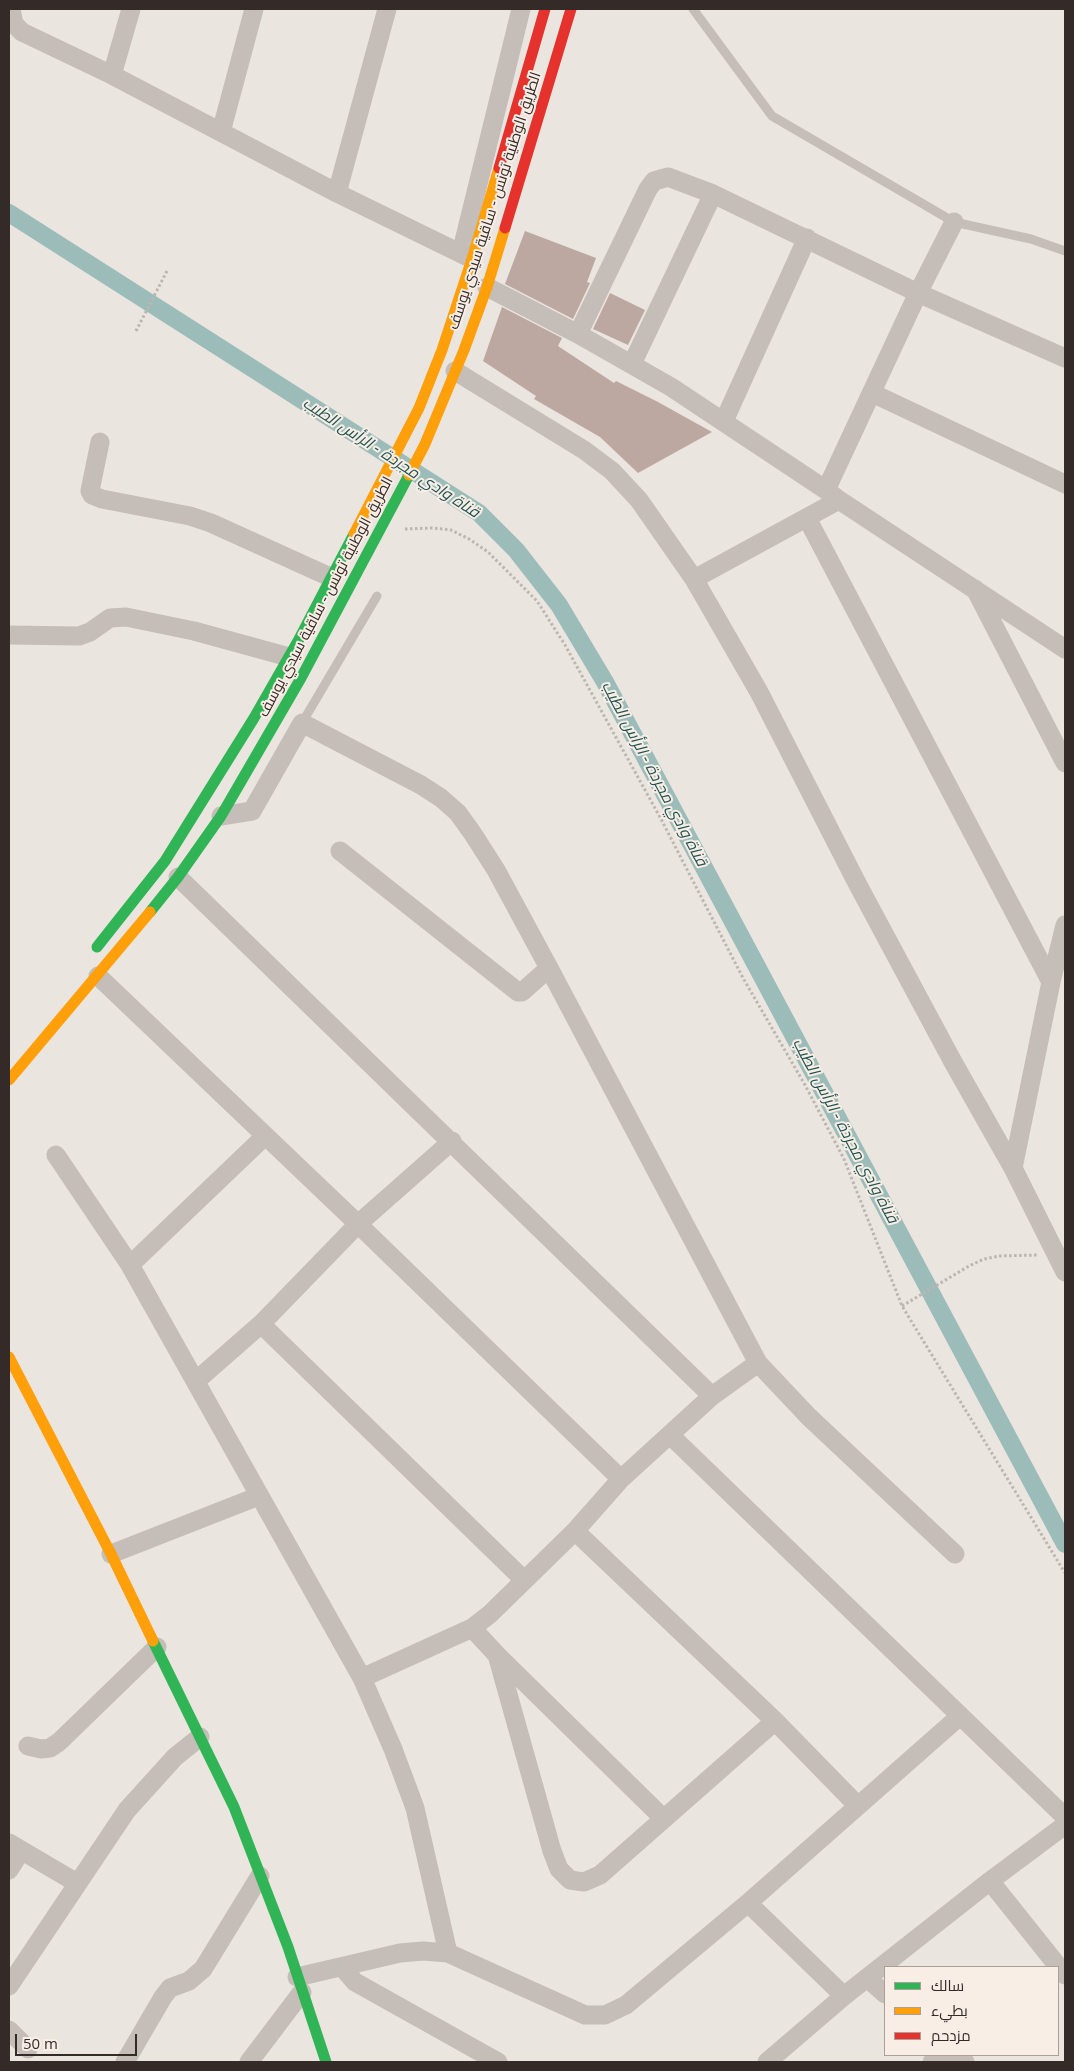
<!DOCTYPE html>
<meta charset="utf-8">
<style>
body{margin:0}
#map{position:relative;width:1074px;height:2071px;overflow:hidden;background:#ebe5df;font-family:"Open Sans",Cairo,sans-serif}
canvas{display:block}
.frame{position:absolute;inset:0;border:10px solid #342a27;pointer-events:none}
.legend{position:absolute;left:884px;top:1966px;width:175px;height:90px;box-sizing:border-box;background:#f8eee6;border:1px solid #aaa09a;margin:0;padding:6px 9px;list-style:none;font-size:15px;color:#342a27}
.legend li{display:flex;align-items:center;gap:10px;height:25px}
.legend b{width:25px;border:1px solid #aaa09a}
.scale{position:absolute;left:15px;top:2034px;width:122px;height:22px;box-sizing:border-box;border:2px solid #342a27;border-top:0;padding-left:6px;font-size:15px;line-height:18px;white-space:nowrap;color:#342a27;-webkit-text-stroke:4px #f8eee6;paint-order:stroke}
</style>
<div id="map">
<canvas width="1074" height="2071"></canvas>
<div class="frame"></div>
<ul class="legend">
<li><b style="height:6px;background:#30b455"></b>سالك</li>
<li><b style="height:6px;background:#ff9f0a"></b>بطيء</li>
<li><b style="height:6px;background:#e5322d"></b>مزدحم</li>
</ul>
<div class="scale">50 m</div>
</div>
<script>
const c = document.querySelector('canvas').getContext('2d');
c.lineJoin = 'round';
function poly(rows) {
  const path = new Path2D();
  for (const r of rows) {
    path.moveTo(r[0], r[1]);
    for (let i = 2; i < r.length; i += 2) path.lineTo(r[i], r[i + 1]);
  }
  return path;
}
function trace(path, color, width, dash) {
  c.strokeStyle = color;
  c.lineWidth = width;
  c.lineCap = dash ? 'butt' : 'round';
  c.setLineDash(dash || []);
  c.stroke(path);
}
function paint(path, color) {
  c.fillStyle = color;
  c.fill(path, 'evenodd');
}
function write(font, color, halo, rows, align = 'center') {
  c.font = font + ' "Open Sans",Cairo,sans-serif';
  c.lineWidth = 4;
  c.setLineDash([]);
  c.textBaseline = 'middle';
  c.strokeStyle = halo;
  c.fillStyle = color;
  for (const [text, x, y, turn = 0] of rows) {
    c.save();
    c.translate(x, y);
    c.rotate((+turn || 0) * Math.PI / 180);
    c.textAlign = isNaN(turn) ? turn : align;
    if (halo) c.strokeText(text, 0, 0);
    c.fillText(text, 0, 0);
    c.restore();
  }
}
trace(poly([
 [9,213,479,513,516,550,559,605,605,682,1065,1544]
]), '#9cbcb9', 18);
paint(poly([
 [525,231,596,258,587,282,590,283,573,319,505,284],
 [610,293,645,310,628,345,593,329],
 [502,307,562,338,558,346,614,383,616,381,658,402,712,432,638,473,600,437,534,399,536,396,483,361]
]), '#bda8a1');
trace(poly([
 [136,331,168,269],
 [405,529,432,528,451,530,469,539,488,552,537,601,565,645,661,819,743,978,805,1085,844,1159,902,1306,1065,1573],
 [902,1306,969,1266,984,1259,999,1256,1039,1255]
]), '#bcb5b1', 3, [2.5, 2.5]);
trace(poly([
 [693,9,772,116,954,222,1031,239,1065,251],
 [302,723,377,596]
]), '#c4bdb8', 9);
trace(poly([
 [11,9,14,24,22,32,112,75,337,193,472,259],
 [112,75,131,9],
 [221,132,254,9],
 [337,193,387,9],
 [464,241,521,9],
 [487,287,578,334,671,387,826,490,839,500,1065,649],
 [578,334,648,189,654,181,668,177,713,194,918,293,1065,358],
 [632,364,713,194],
 [455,371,584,450,612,471,639,500,694,579,759,692,858,885,953,1062,1013,1168,1065,1272],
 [872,393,1065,484],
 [724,421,807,238],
 [100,442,90,491,92,495,102,499,190,516,211,523,330,577],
 [826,490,918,293,954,222],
 [807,518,1051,982],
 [694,579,839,500],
 [975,589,1065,763],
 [9,635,79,636,90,632,110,618,126,617,194,631,289,657],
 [221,816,252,811,302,723,421,785,441,798,458,813,473,834,496,870,549,968,758,1363,809,1417,955,1554],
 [340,851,518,992,522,992,549,968],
 [178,877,712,1396],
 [98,976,358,1224,621,1479],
 [56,1155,130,1265,362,1678,393,1749,415,1808,448,1953],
 [1013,1168,1051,982,1065,925],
 [130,1265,264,1137],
 [261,1324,524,1580],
 [196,1381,261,1324,358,1224,452,1141],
 [670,1435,1065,1817],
 [575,1531,775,1721,858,1806],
 [111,1554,259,1496],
 [472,1628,497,1655,664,1819],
 [497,1655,552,1851,559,1869,570,1880,584,1882,600,1875,775,1721],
 [362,1678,472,1628,490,1614,575,1531,621,1479,712,1396,758,1363],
 [28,1746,41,1749,50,1748,59,1742,157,1647],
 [9,1843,77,1883],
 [9,1870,21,1851],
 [990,1881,1065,1975],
 [748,1903,844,1996],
 [342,1967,355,1982,498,2062],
 [297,1977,400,1953,423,1951,448,1953,585,2015,605,2015,626,2005,748,1903,960,1716],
 [867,1978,885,1994],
 [9,1986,127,1810,175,1757,200,1737],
 [9,2030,28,2049],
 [955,2055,965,2062],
 [125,2062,163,1997,170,1988,189,1981,203,1969,260,1876],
 [249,2062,302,1992],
 [767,2062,844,1996,990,1881,1065,1825],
 [932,2062,941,2055]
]), '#c4bdb8', 19);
trace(poly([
 [150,912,178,877,221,816,301,678,409,475],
 [97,947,165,861,254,718,298,641,354,534],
 [153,1641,234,1807,288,1947,326,2062]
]), '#30b455', 11);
trace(poly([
 [409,475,425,444,464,350,487,287,505,228],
 [354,534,419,408,442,350,472,259,499,168],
 [9,1080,150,912],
 [9,1357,111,1554,153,1641]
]), '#ff9f0a', 11);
trace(poly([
 [499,168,545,9],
 [505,228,571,9]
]), '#e5322d', 11);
write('15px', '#342a27', '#f8eee6', [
 ["الطريق الوطنية تونس - ساقية سيدي يوسف",495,201,-72],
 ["الطريق الوطنية تونس - ساقية سيدي يوسف",326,597,-62]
]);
write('italic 16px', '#1f5352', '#f8eee6', [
 ["قناة وادي مجردة - الرأس الطيب",391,458,33],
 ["قناة وادي مجردة - الرأس الطيب",654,774,62],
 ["قناة وادي مجردة - الرأس الطيب",845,1131,62]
]);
</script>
